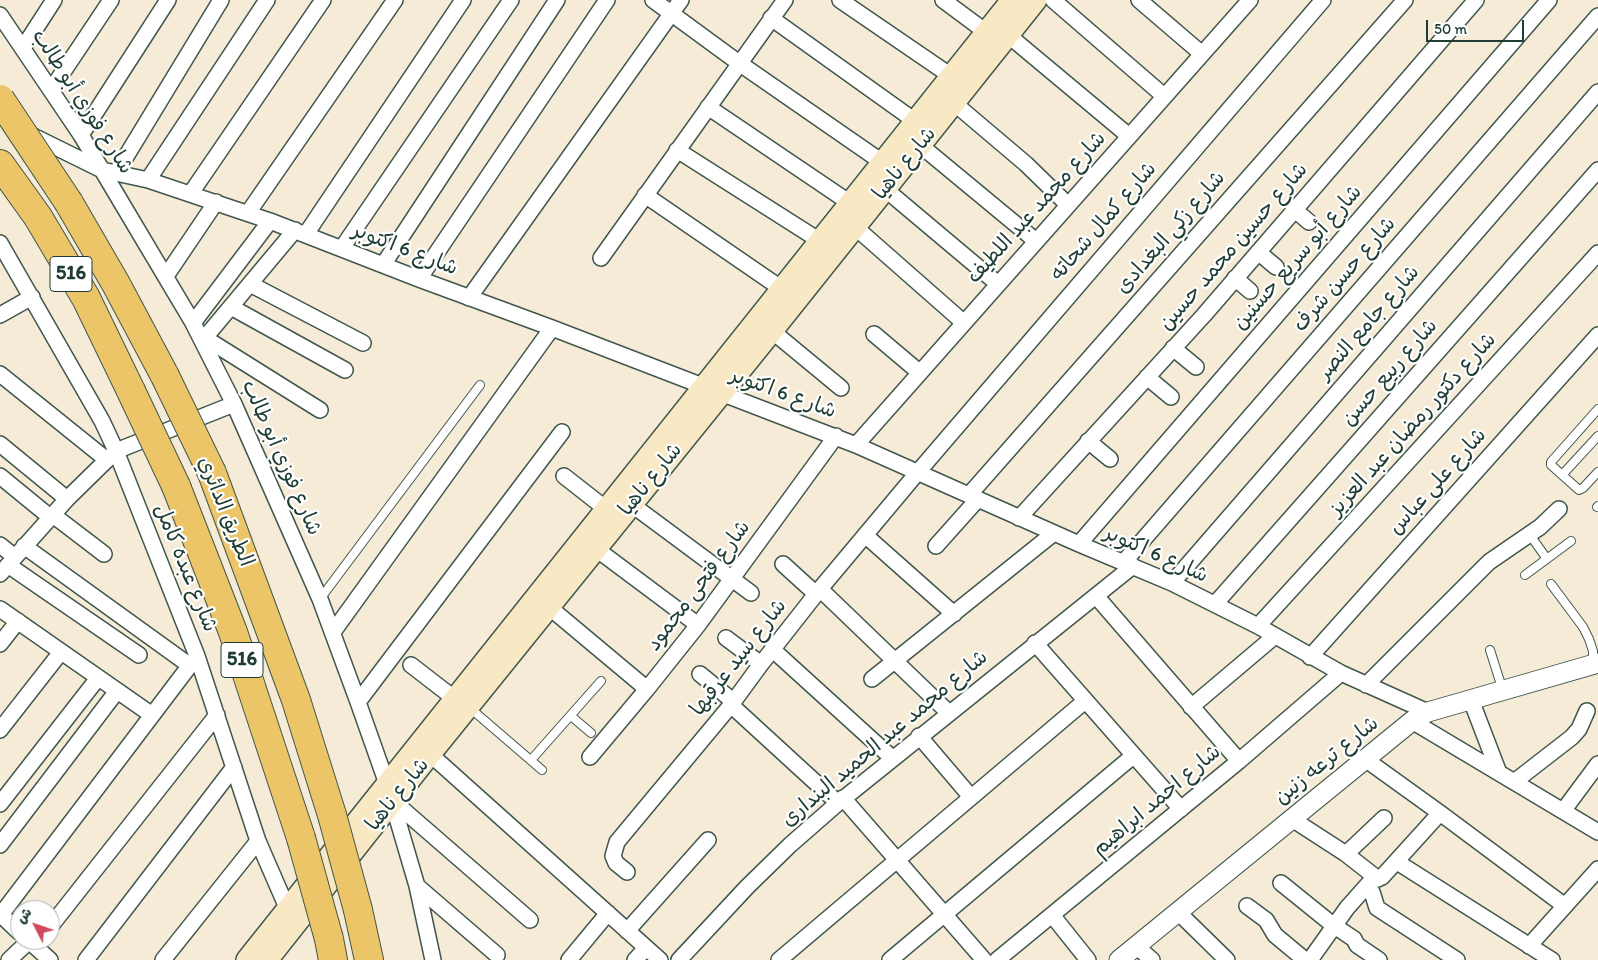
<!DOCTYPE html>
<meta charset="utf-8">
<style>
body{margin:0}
#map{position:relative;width:1598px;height:960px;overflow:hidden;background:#f6ebd6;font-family:Itim,"Playpen Sans Arabic",sans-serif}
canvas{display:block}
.north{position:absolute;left:10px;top:900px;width:50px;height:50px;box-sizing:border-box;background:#fff;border:1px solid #a5b1ae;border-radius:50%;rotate:311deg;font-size:14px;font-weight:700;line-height:20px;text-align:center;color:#1f3d34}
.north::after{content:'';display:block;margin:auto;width:18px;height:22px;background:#d1495b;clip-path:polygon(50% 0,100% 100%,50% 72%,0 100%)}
.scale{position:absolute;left:1426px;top:20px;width:98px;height:22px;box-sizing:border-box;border:2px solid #1f3d34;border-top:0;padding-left:6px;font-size:15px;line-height:18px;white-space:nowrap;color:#1f3d34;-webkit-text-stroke:4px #fff;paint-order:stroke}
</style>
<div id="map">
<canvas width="1598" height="960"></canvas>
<div class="north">ش</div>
<div class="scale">50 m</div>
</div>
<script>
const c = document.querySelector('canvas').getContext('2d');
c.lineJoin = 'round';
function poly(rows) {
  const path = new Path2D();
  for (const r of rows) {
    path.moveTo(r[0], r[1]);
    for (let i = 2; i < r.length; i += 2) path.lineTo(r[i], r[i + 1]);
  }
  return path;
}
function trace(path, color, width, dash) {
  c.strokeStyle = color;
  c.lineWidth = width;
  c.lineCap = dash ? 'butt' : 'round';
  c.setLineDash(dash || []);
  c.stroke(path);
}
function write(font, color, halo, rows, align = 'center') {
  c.font = font + ' Itim,"Playpen Sans Arabic",sans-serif';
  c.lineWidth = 4.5;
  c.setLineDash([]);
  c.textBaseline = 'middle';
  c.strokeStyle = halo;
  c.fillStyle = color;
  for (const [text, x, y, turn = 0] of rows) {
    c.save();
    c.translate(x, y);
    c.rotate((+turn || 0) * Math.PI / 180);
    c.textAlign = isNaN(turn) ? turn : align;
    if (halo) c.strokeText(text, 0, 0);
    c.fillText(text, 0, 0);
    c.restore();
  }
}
const service = poly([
 [1598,409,1551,462,1551,465,1579,490,1583,488,1598,472],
 [1562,475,1598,436],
 [1597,507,1598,506],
 [1530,535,1547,559],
 [1525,575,1571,541],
 [1551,584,1583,627,1589,639,1593,651,1593,664],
 [320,599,480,385],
 [1490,650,1503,691],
 [470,708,542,770],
 [571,716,591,733],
 [531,760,601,681]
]);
const minor = poly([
 [653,0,739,63,882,162],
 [840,0,951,76],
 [943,0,986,32],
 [1053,0,1164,96],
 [1139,0,1202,54],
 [0,15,81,135,102,170,193,323,234,404,320,599,358,702,387,784,417,886,433,960],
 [771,18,915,121],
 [1008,35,1129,136],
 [23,48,54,0],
 [51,90,111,0],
 [954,103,1026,164,1068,205],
 [708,107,850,203],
 [27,133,102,170,148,180,270,221,419,279,552,328,856,445,1079,544,1172,583,1258,626,1341,673,1428,712],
 [81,135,168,0],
 [920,145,1036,241],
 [677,150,828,246],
 [116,173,221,0],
 [148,180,267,0],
 [885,189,998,284],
 [191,193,323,0],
 [645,195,782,289],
 [1295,210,1309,222],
 [248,213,395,0],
 [855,227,963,322],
 [306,234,463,0],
 [0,243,102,421,116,451,197,656,258,841,291,917],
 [342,248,511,0],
 [1258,252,1276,267],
 [601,258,785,0],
 [383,265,557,0],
 [166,276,216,202],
 [1235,278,1250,291],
 [419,279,607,0],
 [250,284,363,343],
 [469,298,681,0],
 [231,307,345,370],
 [0,315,32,297],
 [193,323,270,221],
 [772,331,841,388],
 [874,334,919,372],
 [205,338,320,410],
 [203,340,295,230],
 [1173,348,1196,367],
 [0,374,107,460],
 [1147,377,1171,397],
 [1088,441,1110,459],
 [0,444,67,499],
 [856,445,1250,0],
 [0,476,50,517],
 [564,476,606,509],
 [969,495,1405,0],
 [631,504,751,593],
 [53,515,104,554],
 [1019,518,1204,315,1476,0],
 [865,535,954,614],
 [1079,544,1549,0],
 [0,545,15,557],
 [24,546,189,665],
 [936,546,978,499],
 [595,548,698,625],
 [1123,563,1598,16],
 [783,564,816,594],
 [8,565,139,655],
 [0,574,67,499,116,451,234,404],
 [1172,583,1598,92],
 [820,589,949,713],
 [1096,596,1239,761],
 [1215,604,1598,170],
 [549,607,647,689],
 [0,609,152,715],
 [1258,626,1598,253],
 [333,632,552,328],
 [726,638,761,664],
 [1035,643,1181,809],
 [0,644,18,621],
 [772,649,892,758],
 [1310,657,1598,335],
 [411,665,455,699],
 [700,674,734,702],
 [872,679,1054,533],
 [1366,685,1489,562,1540,527,1559,509],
 [1471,700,1499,773],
 [358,702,562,432],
 [731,705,838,803],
 [1191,707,1275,636],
 [1412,721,1598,832],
 [0,730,61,652],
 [919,736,971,797],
 [430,754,660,960],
 [590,757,647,689,698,625,836,436],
 [1365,759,1440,813,1565,906],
 [1514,782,1572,737,1579,729,1587,711],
 [843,798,984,960],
 [393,801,530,920],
 [0,804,98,678],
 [1563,811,1598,764],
 [1292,819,1346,854,1378,879],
 [0,845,117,691],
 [1346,854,1384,818],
 [1397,862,1552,960],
 [627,872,616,863,613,856,617,842,731,705,761,664,820,589,918,472,1323,0],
 [1281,883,1333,925,1354,939,1357,945,1379,960],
 [417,886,497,955],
 [1366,887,1372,892,1377,908,1457,960],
 [1247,906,1266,920,1275,935,1305,960],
 [1179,913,1227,960],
 [0,914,20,933],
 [1052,915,1088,960],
 [0,916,197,656],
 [50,927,217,715],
 [627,931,708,840],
 [28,940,50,960],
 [1136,946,1152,960],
 [1529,946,1598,869],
 [9,960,29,941],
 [86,960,234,767],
 [163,960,258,841],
 [569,960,608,913],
 [635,960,646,948],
 [679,960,747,887,790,845,838,803,1133,566],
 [779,960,1085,701],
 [890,960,1133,756],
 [997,960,1239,761,1341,673],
 [1310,960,1347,908,1371,881,1382,877,1440,813]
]);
const tertiary = poly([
 [1119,960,1412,721,1428,712,1598,663]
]);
const secondary = poly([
 [247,960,1012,0],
 [267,960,430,754,772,331,1036,0]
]);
const motorway = poly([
 [0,164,38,217,86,298,131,391],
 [69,203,116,284,165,376],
 [212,473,296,700,332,815],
 [176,486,233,632,301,838],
 [358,910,369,960],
 [329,939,333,960]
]);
trace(service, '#3f574c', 10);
trace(minor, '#3f574c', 18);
trace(tertiary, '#3f574c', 21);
trace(secondary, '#3f574c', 24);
trace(motorway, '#3f574c', 30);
trace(service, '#fff', 8);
trace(minor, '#fff', 15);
trace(tertiary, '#fff', 19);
trace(secondary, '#f8e8c3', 21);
trace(motorway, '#edc569', 28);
const motorwayBridge = poly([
 [0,99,69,203],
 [165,376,212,473],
 [131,391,176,486],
 [332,815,358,910],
 [301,838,329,939]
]);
trace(motorwayBridge, '#3f574c', 30, []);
trace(motorwayBridge, '#edc569', 28);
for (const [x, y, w] of [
 [71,274,42],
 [242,660,42]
]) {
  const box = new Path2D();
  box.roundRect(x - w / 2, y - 17.5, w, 35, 4);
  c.fillStyle = '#fff';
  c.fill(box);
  trace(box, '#1f3d34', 1);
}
write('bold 20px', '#1f3d34', null, [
 ["516",71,274],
 ["516",242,660]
]);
write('21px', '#1f3d34', '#fff', [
 ["شارع فوزي أبو طالب",82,102,57],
 ["شارع ناهيا",905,164,-51],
 ["شارع محمد عبد اللطيف",1037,208,-48],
 ["شارع كمال شحاته",1104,222,-49],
 ["شارع زكي البغدادى",1171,233,-49],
 ["شارع حسين محمد حسين",1234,247,-49],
 ["شارع 6 اكتوبر",405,250,21],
 ["شارع أبو سريع حسنين",1298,258,-49],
 ["شارع حسن شرف",1345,275,-49],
 ["شارع جامع النصر",1369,323,-49],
 ["شارع ربيع حسن",1390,373,-49],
 ["شارع 6 اكتوبر",783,394,20],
 ["شارع دكتور رمضان عبد العزيز",1413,425,-48],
 ["شارع فوزي أبو طالب",281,458,66],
 ["شارع ناهيا",651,480,-51],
 ["شارع على عباس",1438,482,-48],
 ["الطريق الدائري",225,512,68],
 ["شارع 6 اكتوبر",1156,555,24],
 ["شارع عبده كامل",185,568,68],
 ["شارع فتحى محمود",699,586,-53],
 ["شارع سيد عرقبها",739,658,-52],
 ["شارع محمد عبد الحميد البندارى",885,739,-40],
 ["شارع ترعه زنين",1327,761,-39],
 ["شارع ناهيا",398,795,-51],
 ["شارع احمد ابراهيم",1157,801,-40]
]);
</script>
